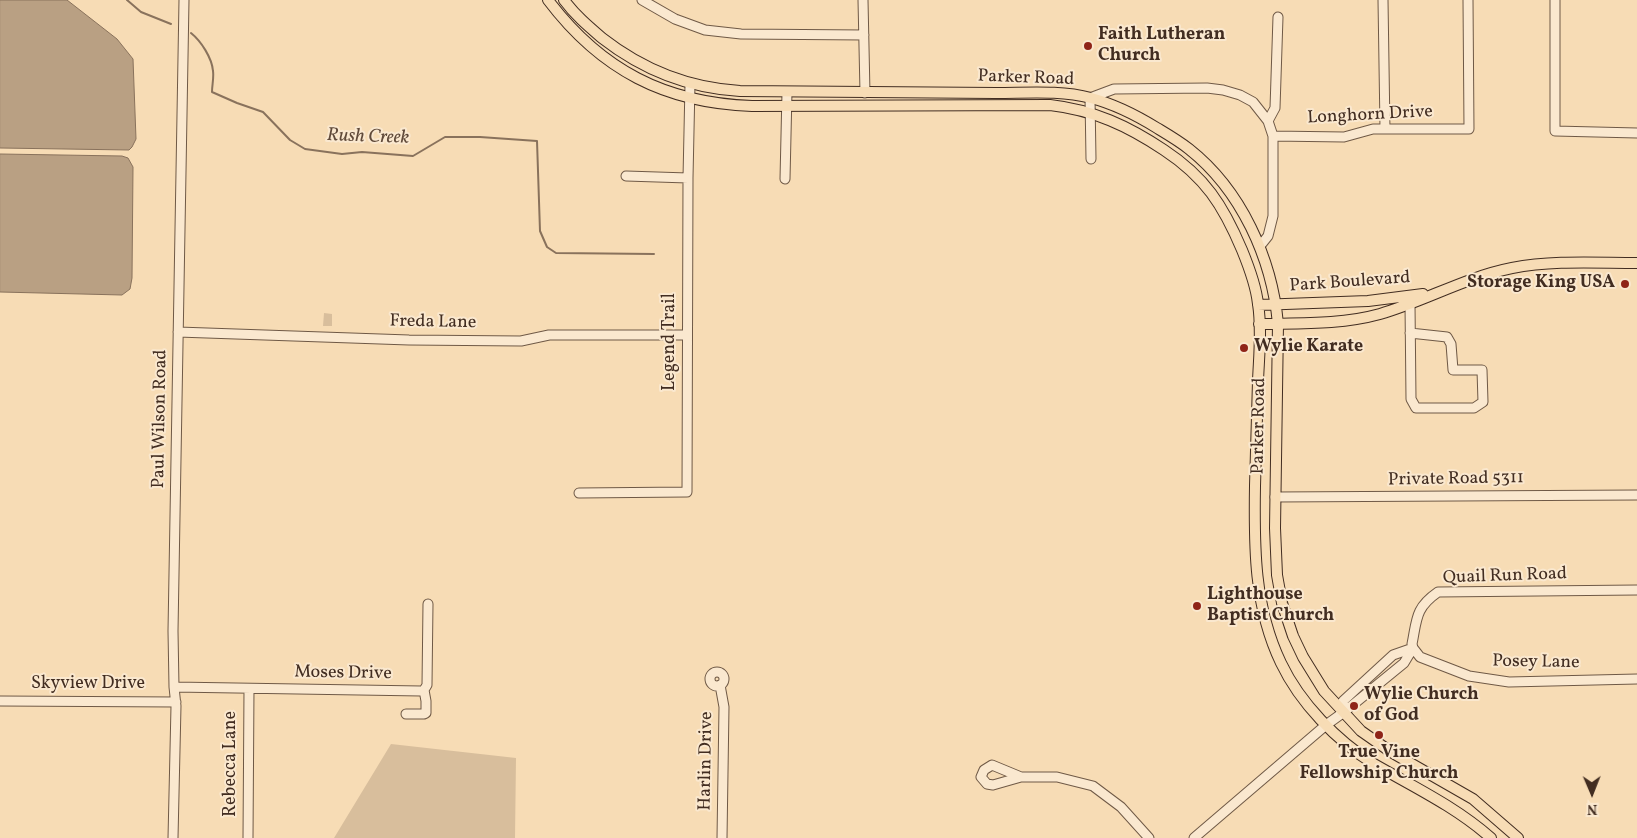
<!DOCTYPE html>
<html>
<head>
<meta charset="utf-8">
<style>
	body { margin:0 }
	#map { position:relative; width:1637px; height:838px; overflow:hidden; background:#f7dcb5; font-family:Vollkorn,serif }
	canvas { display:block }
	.north { position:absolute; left:1567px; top:768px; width:50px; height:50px; -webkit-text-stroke:4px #fae8cf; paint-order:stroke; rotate:179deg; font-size:14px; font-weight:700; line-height:20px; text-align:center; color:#422d21 }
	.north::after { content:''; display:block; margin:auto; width:18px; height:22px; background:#422d21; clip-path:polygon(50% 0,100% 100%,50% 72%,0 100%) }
</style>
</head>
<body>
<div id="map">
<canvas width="1637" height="838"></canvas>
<div class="north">N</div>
</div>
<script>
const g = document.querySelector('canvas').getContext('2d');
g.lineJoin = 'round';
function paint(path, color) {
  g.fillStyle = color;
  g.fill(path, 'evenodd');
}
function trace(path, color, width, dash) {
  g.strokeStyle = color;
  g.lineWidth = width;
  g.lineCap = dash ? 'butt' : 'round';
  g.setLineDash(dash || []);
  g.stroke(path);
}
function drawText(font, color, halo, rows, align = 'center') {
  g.font = font + ' Vollkorn,serif';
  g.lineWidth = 4;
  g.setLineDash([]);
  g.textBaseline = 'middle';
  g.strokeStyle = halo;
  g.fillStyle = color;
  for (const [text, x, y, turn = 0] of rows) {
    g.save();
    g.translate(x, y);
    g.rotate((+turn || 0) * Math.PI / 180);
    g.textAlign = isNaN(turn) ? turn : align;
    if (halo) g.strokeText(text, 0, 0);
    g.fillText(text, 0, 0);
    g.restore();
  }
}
paint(new Path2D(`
	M324,313L332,314V326H323Z
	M391,744L516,758L515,838H334Z`), '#d8be9c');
const water = new Path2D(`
	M0,0H67L117,39L133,59L136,139L132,147L129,150L0,148Z
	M0,154L122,156L128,158L133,167L132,278L130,289L122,295L0,292Z`);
paint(water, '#b9a083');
trace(water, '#89725c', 1);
trace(new Path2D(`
	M127,0L141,12L171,24
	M191,33C201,41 212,58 213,71C214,78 212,85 212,92L237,103L263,112L290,140L305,149L342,154L362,152L413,156L445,137H480L537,141L540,231L547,247L556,253L654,254`), '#89725c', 2);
const minor = new Path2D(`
	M642,0L675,19L705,30L741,34L864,35
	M863,0L865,93
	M1383,0L1385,129
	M1555,0V131L1637,133
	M1268,121L1275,108L1278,17
	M1273,136L1344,137L1373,129H1469L1468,0
	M1091,159L1090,98L1114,89L1207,88L1223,90L1240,95L1253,102L1268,121L1273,136V216L1268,236L1260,246
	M626,176L688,178
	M785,179L787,92
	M1410,304L1411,399L1416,408H1474L1483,402L1482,370H1453L1451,344L1447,337L1410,333
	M178,332L409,340L521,341L549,335H687
	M579,493L687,492L688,178L690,84
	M1275,497L1637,495
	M1413,648L1420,657L1469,676L1509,682L1637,679
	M710 679a7 7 0 1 1 14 0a7 7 0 1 1-14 0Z
	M720,685L724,707L722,838
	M174,687L421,691L424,690L427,685L428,604
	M0,701L176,702
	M1344,712L1343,701L1393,655L1413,648
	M406,714H424L426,713V701L424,690
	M1021,777L992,765L984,770L981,777L987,784L993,785L1021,777H1057L1093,786L1121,807L1149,838
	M173,838L176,706L174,687L173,631L184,0
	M248,838L249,689
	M1194,838L1326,725L1344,712L1404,663L1413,648L1412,644C1417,619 1415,608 1438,592L1637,590`);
const major = new Path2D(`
	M548,0C601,70 665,103 752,106L1050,105C1094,110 1128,126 1164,150C1205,177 1223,205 1242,250C1249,267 1256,285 1258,304C1262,329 1259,356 1258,381C1257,416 1256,451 1255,486C1254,547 1254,607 1281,663C1300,703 1337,741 1374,764C1414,787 1456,807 1491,838
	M564,0C575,15 588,26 602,38C643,70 688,88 740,91L996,93C1028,93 1060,90 1091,98C1114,104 1136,115 1157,128C1167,134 1179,141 1189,149C1241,190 1272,258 1278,324L1275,528L1277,575L1282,603L1293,636L1303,657L1324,691L1361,731L1391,752L1473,799L1518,838
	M1258,305L1368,301L1423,294
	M1259,324C1300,323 1340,325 1380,314C1425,301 1466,277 1512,268C1553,260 1596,263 1637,263`);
trace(minor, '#6f5946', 11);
trace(major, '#422d21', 12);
trace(minor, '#fae8cf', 9);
trace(major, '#f7dcb5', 10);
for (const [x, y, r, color] of [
	[1088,46,5,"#8f2418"],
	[1625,284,5,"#8f2418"],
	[1244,348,5,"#8f2418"],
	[1197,606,5,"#8f2418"],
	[1354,706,5,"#8f2418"],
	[1379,735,5,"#8f2418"]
]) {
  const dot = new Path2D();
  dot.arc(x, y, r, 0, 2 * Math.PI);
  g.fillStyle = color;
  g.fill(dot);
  trace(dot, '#fae8cf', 2);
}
drawText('bold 18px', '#422d21', '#fae8cf', [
	["Faith Lutheran",1098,36],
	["Church",1098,57],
	["Storage King USA",1615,284,"right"],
	["Wylie Karate",1254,348],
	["Lighthouse",1207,596],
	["Baptist Church",1207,617],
	["Wylie Church",1364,696],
	["of God",1364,717],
	["True Vine",1379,754,"center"],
	["Fellowship Church",1379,775,"center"]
], 'left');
drawText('18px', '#422d21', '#fae8cf', [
	["Parker Road",1026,79,2],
	["Longhorn Drive",1370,116,-3],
	["Park Boulevard",1350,283,-4],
	["Freda Lane",433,323,1],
	["Legend Trail",671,342,-90],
	["Paul Wilson Road",161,419,-89],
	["Parker Road",1260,426,-89],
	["Private Road 5311",1456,480,-1],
	["Quail Run Road",1505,577,-2],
	["Posey Lane",1536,663,1],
	["Moses Drive",343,674,1],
	["Skyview Drive",88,685],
	["Harlin Drive",707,761,-89],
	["Rebecca Lane",232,764,-90]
]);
drawText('italic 19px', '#604a3a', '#fae8cf', [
	["Rush Creek",368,138,2]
]);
</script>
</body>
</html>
